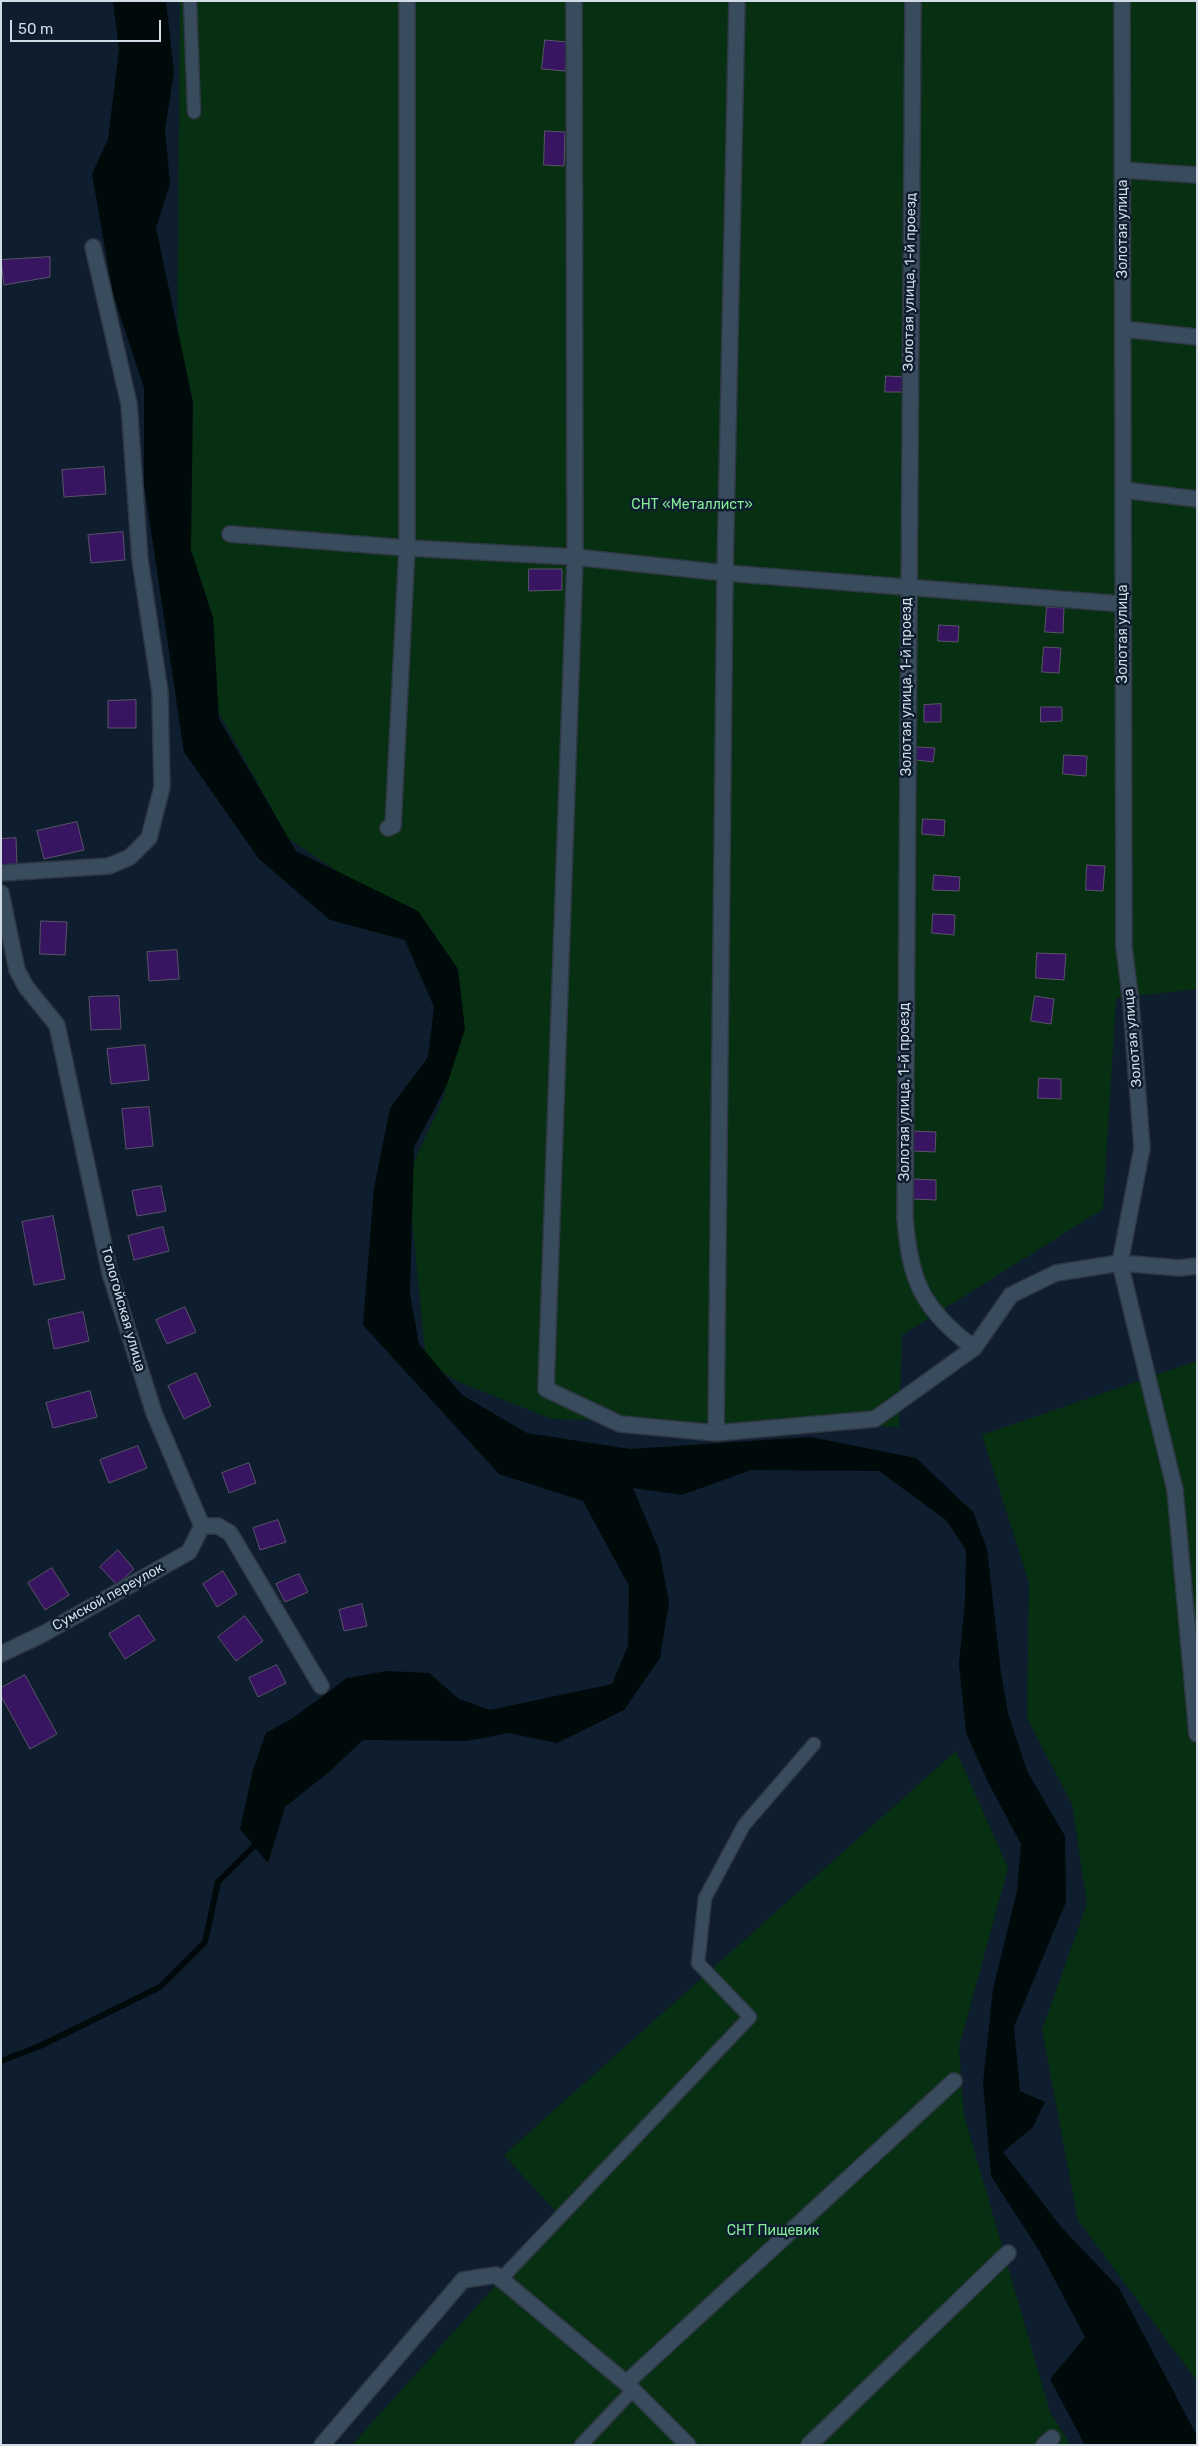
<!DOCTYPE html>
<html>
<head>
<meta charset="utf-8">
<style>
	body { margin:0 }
	#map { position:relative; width:1198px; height:2446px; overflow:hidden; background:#0e1e2e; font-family:Rubik,sans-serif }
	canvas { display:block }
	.frame { position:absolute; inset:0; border:2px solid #d1dce6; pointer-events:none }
	.scale { position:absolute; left:10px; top:20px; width:151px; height:22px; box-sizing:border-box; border:2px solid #d1dce6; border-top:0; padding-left:6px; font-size:15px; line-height:18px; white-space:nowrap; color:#d1dce6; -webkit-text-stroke:4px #0e1e2e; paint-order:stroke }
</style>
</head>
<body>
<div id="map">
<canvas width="1198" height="2446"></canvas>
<div class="frame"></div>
<div class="scale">50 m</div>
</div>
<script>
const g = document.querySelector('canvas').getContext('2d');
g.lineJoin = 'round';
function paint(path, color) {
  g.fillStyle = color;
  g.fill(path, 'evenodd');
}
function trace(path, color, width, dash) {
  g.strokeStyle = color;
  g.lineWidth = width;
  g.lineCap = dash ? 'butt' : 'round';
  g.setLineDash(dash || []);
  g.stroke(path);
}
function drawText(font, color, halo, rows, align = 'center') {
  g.font = font + ' Rubik,sans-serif';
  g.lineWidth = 5;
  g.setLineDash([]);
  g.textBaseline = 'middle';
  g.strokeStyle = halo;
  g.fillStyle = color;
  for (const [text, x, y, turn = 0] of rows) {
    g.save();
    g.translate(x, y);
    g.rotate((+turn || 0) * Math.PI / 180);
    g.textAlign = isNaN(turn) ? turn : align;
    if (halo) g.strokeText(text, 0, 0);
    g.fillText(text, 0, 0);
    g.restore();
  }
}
paint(new Path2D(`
	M180,1H1197V989L1116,998L1103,1209L902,1335L899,1427L552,1419L459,1382L426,1363L408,1176L444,1096L457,999L379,899L288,838L218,711L197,618L176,505Z
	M1197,1361V2381L1078,2220L1042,2030L1087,1904L1072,1804L1027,1718L1029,1582L982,1435Z
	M956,1751L1008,1868L959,2047L964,2115L1050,2412L1071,2445H352L559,2215L504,2155Z`), '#072f11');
paint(new Path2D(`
	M113,1H166L174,72L165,130L170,184L156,228L193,402L191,550L213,617L219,719L296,851L418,911L458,969L465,1029L447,1085L414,1147L410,1294L419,1344L462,1395L527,1433L630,1449L810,1437L916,1458L973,1512L987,1549L1001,1673L1008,1713L1028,1773L1065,1836L1066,1902L1014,2027L1020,2091L1045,2102L1033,2127L1003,2152L1062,2228L1119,2288L1196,2434L1197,2445H1085L1050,2379L1085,2337L1040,2252L991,2176L983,2083L993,1989L1017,1891L1021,1844L989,1784L966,1733L959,1664L965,1600L966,1550L946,1520L879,1471L751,1470L682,1495L633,1488L659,1550L669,1602L660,1658L624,1710L557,1743L509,1733L466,1741L363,1740L329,1772L285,1807L268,1863L240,1829L253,1770L266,1733L293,1718L347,1678L387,1671L429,1673L459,1699L490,1710L612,1684L628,1646L629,1586L583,1501L499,1474L363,1325L374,1188L390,1108L428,1057L434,1007L405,940L330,920L259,859L184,752L144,484V388L113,294L92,174L108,139L119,49Z`), '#000a0b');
trace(new Path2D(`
	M1,2061L40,2046L160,1987L205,1942L218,1882L254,1846`), '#000a0b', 6);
const building = new Path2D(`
	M545,40L567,42L565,71L542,69Z
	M545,131L565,132L564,166L544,165Z
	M50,257V277L4,285L1,260Z
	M886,376L905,377L904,392H885Z
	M104,467L106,494L64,497L62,470Z
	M123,532L125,560L91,563L88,535Z
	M529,569H562V590L529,591Z
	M1047,607L1064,608L1063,633L1045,632Z
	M939,625L959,626L958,642L938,641Z
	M1044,647L1061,648L1059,673L1042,672Z
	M136,700V728H108V701Z
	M941,704V722H924V705Z
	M1041,707H1062V721L1041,722Z
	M917,747L935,748L933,762L916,760Z
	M1064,755L1087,756L1086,776L1063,774Z
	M923,819L945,820L944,836L922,834Z
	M77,822L84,850L44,859L37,831Z
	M16,838L17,865H1V839Z
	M1087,865L1105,866L1103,891L1086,890Z
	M934,875L960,877L959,891L933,890Z
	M933,914L955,915L954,935L932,933Z
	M41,921L67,922L65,955L40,954Z
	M177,950L179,979L149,981L147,952Z
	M1037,953L1066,954L1064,980L1036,978Z
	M119,996L121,1029L91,1030L89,997Z
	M1035,996L1054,999L1051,1024L1031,1021Z
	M145,1045L149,1080L111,1084L107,1049Z
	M1039,1078L1061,1079V1099L1038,1098Z
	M149,1107L153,1146L126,1149L122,1109Z
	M913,1131L936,1132L935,1152L912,1151Z
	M913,1179L936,1180V1200L913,1199Z
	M161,1186L166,1211L137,1216L132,1191Z
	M53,1216L65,1279L34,1285L22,1222Z
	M163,1227L169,1251L134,1260L128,1236Z
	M185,1307L196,1332L167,1344L156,1320Z
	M83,1312L89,1341L54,1349L48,1320Z
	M196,1373L211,1406L184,1419L168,1386Z
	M90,1391L97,1417L53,1428L46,1403Z
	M138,1446L147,1468L109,1483L100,1460Z
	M249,1463L256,1483L229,1493L222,1473Z
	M278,1520L286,1542L260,1550L253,1528Z
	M118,1550L134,1569L117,1585L100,1567Z
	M52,1568L69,1595L45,1610L28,1583Z
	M223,1571L237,1594L217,1607L203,1584Z
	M299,1574L308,1592L285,1602L276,1584Z
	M362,1604L367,1626L344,1631L339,1610Z
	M139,1615L155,1640L125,1659L109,1634Z
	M245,1616L263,1641L236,1661L218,1637Z
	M277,1665L286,1683L258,1697L249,1678Z
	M25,1675L57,1734L30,1749L1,1696V1688Z`);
paint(building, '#381560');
trace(building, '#5a5369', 1);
const lane = new Path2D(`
	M190,1L194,112
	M501,2279L750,2017L698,1963L705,1898L744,1825L814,1744
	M581,2445L633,2390`);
const street = new Path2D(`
	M574,1L575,557L546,1389L620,1424L716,1433L875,1419L974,1348L1011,1295L1056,1273L1120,1263L1179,1268L1197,1266
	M913,1L905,1218C910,1281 922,1309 974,1348
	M1122,170L1197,175
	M1123,329L1197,337
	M1123,490L1197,499
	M230,534L407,548L575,557L725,573L1123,604
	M388,828L393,826L407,548V1
	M1,873L109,866L130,857L149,838L162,787L160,692L140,560L129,404L93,247
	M1,893L17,970L26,987L57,1025L110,1273L154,1413L202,1526H218L230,1533L321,1686
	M716,1433L725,573L737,1
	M1,1654L43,1634L189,1552L202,1526
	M626,2383L954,2081
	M322,2445L463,2280L496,2275L626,2383L688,2445
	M809,2445L1008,2253
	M1044,2445L1052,2438`);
const secondary = new Path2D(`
	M1122,1L1124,947L1131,1003L1142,1148L1120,1263L1175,1490L1197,1734`);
trace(lane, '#2e3743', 15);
trace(street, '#2e3743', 18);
trace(secondary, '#2e3743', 18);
trace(lane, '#394c5d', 12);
trace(street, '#394c5d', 15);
trace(secondary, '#394c5d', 15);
drawText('14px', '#d1dce6', '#0e1e2e', [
	["Золотая улица",1123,229,-90],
	["Золотая улица, 1-й проезд",910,282,-89],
	["Золотая улица",1123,634,-90],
	["Золотая улица, 1-й проезд",907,687,-90],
	["Золотая улица",1133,1038,-95],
	["Золотая улица, 1-й проезд",905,1092,-90],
	["Тологойская улица",123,1309,74],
	["Сумской переулок",108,1597,-29]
]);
drawText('14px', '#85ed96', '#0e1e2e', [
	["СНТ «Металлист»",692,505],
	["СНТ Пищевик",773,2231]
]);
</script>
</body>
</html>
